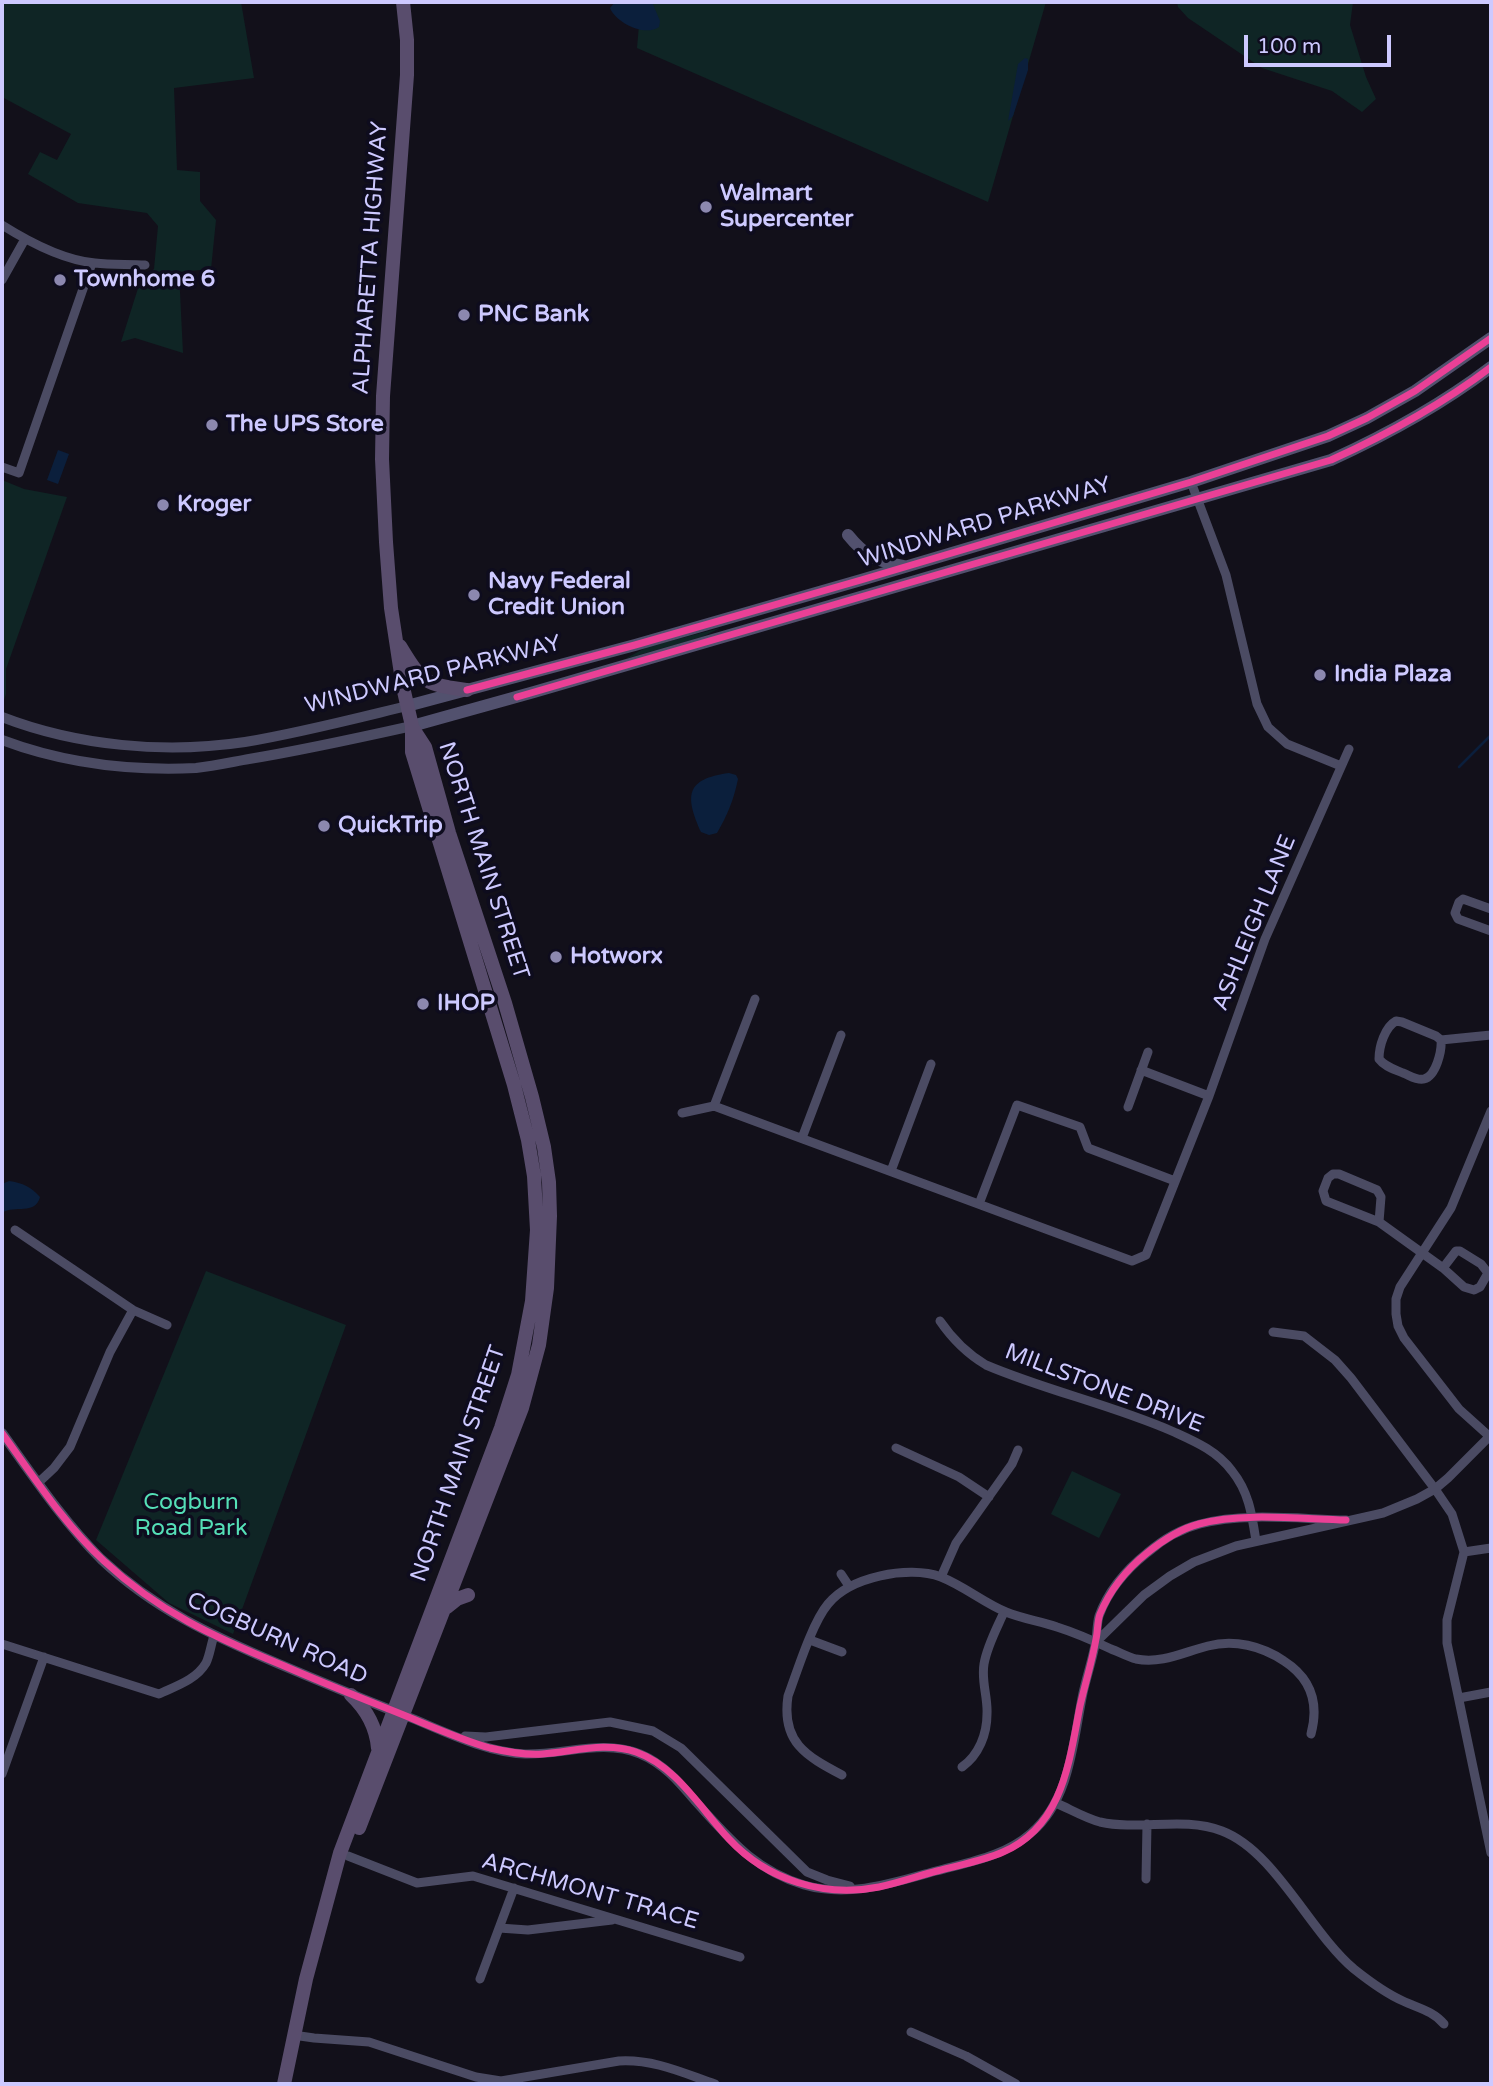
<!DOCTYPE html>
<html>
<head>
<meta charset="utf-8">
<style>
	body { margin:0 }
	#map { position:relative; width:1493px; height:2086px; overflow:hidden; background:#12101a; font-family:"Varela Round",sans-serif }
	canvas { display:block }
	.frame { position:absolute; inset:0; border:4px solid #cdc9ff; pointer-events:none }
	.scale { position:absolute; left:1244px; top:35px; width:147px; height:32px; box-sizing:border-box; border:4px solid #cdc9ff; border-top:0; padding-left:9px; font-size:21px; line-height:24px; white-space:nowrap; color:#cdc9ff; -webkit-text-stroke:5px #0e0c1e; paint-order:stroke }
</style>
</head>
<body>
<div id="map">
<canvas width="1493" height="2086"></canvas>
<div class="frame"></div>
<div class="scale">100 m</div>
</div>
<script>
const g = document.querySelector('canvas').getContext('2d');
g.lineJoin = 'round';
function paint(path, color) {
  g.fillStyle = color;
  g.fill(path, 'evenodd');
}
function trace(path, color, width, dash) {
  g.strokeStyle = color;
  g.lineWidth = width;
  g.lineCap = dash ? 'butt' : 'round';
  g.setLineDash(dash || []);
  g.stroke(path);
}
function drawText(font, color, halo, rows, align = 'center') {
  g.font = font + ' "Varela Round",sans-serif';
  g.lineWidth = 7;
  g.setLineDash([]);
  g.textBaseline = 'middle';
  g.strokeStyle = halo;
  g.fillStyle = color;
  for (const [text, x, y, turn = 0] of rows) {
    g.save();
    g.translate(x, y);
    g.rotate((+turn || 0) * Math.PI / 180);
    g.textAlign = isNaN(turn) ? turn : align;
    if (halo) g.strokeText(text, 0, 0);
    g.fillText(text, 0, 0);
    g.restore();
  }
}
paint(new Path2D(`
	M2,2H241L254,78L174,88L177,170L200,172V201L216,220L211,269L179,272L183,353L135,338L121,342L140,282L154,269L158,226L147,213L78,203L28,174L40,152L57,160L71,134L2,97Z
	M641,2H1046L988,202L637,48Z
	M1177,2H1353L1350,25L1366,77L1376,99L1362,112L1332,91L1262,68L1188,18L1178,7Z
	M2,480L24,489L67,497L6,669V694L2,706Z
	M720,628L702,637L625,659L647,647Z
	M206,1271L346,1325L233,1634L169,1603L96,1540Z
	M1072,1471L1121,1494L1099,1538L1051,1514Z`), '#0f2525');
paint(new Path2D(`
	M615,2H652L660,21L659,27C645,37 616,23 610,8Z
	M1025,58L1028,59V70L1013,116L1008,121L1018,64Z
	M58,450L69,454L58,484L47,480Z
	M729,773L736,775L738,779C734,799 727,816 717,833L709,835L701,832C685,796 685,779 729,773Z
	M9,1181C23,1183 31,1187 40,1197C35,1216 15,1204 2,1213V1184Z`), '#0b1f3c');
trace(new Path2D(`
	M1459,767L1491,735`), '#0b1f3c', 2.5);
trace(new Path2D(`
	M2,225C29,242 62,260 95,263C111,265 128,264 145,265
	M2,280L25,239
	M2,467L19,473L92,263
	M1191,482L1226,575L1257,704L1268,727L1287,744L1341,766
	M1491,909L1463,899L1459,902L1455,913L1458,919L1491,931
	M1396,1021L1402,1022L1436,1036L1441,1040C1442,1051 1436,1076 1424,1079C1417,1081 1409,1075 1403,1073C1394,1069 1385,1067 1379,1059C1379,1046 1385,1027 1396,1021Z
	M1441,1040L1491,1035
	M1141,1070L1209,1096
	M714,1106L755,999
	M1128,1107L1148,1052
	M682,1113L714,1106L1132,1261L1146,1255L1209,1096L1265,939L1349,749
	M802,1138L841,1035
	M891,1171L931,1064
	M1333,1174H1339L1377,1190L1381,1197L1379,1222L1326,1201L1323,1191L1328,1178Z
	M979,1204L1017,1105L1080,1127L1088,1148L1175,1181
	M1379,1222L1443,1268L1464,1287L1474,1290L1480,1287L1488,1273L1481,1264L1460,1251H1456L1443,1268
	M15,1230L133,1310L110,1352L70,1447L54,1468L38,1483
	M133,1310L167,1325
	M940,1321C953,1340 966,1353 986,1365C1047,1391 1113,1405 1174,1432C1196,1442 1217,1451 1232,1471C1249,1492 1252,1515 1256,1541
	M1273,1332L1304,1336L1335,1360L1351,1378L1435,1489L1452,1514L1464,1552L1447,1620V1643L1491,1853
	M1489,1436L1459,1409L1404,1338L1398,1326L1396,1314V1299L1400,1287L1451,1208L1491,1111
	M896,1448L959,1477L989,1497
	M1464,1552L1491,1548
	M841,1574L849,1586
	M941,1577L956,1543L1012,1464L1018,1450
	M810,1640L842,1652
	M1096,1642L1144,1595L1170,1576L1194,1562L1236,1546L1383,1513L1417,1499L1435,1489L1448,1478L1491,1435
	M2,1644L159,1694C176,1686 196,1680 206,1663C210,1655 211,1644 214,1636
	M1459,1698L1491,1692
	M404,1715C442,1730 483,1752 525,1754C564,1755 603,1739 640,1754C664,1764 679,1782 695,1801C729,1838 754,1870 804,1885C849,1898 893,1883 936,1871C969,1862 1005,1856 1031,1833C1071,1799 1073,1741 1083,1693C1087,1675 1093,1658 1096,1640C1097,1632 1097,1623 1099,1616C1108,1591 1127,1569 1147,1553C1162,1540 1180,1529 1200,1524C1245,1512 1299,1519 1346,1520
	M465,1736L486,1737L610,1722L653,1731L681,1748L807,1872L827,1880L850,1886
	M962,1767C979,1755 987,1734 987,1714C988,1697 981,1681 984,1664C987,1646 997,1628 1004,1612
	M2,1774L44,1657
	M842,1775C806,1756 781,1742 788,1696C797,1672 812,1623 828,1604C850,1577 908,1565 941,1577C964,1586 984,1603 1006,1612C1023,1619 1040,1621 1057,1627C1076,1633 1094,1641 1111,1649C1119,1652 1128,1657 1136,1659C1162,1664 1184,1652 1208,1646C1234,1639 1262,1646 1284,1661C1312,1679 1319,1704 1311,1734
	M1056,1803C1070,1809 1085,1818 1100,1822C1140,1831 1183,1816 1222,1831C1275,1851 1310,1932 1354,1969C1369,1981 1385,1993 1403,2001C1418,2008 1433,2011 1444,2024
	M348,1856L417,1883L473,1876L740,1957
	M1146,1879L1147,1824
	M499,1928L528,1930L612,1920
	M480,1979L514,1888
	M911,2032L966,2056L1016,2084
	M293,2035L314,2038L369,2042L476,2077L501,2081L619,2061C654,2059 683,2073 715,2084`), '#4b4b63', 9);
trace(new Path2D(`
	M2,717C77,746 165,754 245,742C299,733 353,719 407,706
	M2,740C63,763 131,771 196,768C214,766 232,762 249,759C304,750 358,738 412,726
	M2,1433C33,1476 63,1521 101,1559C154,1609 213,1636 279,1664C319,1681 358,1697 398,1713`), '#4b4b63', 10);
trace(new Path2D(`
	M848,535C865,556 876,561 903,566
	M407,706L635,645L861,580L1191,482L1328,436L1367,418L1415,391L1491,338
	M412,726L534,692L1331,460C1388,434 1441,405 1491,367`), '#52516e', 12);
trace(new Path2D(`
	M400,646C423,684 425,684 467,690
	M447,1607L457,1599L468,1595
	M351,1695C367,1710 376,1726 378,1748
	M359,1828L522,1408L539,1345L547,1288L550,1216L549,1182L544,1147L532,1097L505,1003L449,833L425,747L412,727
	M284,2084L306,1979L340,1853L501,1428L518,1375L532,1301L537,1230L534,1176L528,1140L514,1085L412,752V726L403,687L391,608L386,542L382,459L383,396L407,75V40L403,2`), '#594d6d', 14);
trace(new Path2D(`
	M467,690L635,645L861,580L1191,482L1328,436L1367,418L1415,391L1491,338
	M517,697L1331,460C1388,434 1441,405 1491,367
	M2,1433C34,1477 64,1524 104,1561C159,1612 214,1637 282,1665C316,1680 351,1694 386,1708C420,1721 455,1738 490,1748C507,1752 525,1755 542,1754C573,1752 605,1741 636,1752C676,1766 701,1809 729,1839C767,1880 824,1898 879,1887C898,1883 918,1876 937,1871C959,1865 983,1861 1003,1852C1063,1826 1069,1762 1080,1706C1085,1684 1092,1662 1096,1639C1098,1631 1097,1622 1100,1614C1110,1590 1127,1569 1147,1553C1163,1540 1180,1529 1199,1524C1242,1512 1301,1519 1346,1520`), '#ea4096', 7);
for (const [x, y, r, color] of [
	[706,207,7,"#8c88af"],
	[60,280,7,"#8c88af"],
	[464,315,7,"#8c88af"],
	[212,425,7,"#8c88af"],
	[163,505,7,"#8c88af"],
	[474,595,7,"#8c88af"],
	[1320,675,7,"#8c88af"],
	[324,826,7,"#8c88af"],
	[556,957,7,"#8c88af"],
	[423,1004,7,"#8c88af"]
]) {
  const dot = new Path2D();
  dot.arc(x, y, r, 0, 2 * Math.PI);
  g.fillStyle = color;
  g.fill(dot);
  trace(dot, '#0e0c1e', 2.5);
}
drawText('bold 23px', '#cdc9ff', '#0e0c1e', [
	["Walmart",720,194],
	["Supercenter",720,220],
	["Townhome 6",74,280],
	["PNC Bank",478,315],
	["The UPS Store",226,425],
	["Kroger",177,505],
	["Navy Federal",488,582],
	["Credit Union",488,608],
	["India Plaza",1334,675],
	["QuickTrip",338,826],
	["Hotworx",570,957],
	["IHOP",437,1004]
], 'left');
drawText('23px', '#cdc9ff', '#0e0c1e', [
	["ALPHARETTA HIGHWAY",371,258,-86],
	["WINDWARD PARKWAY",985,523,-17],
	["WINDWARD PARKWAY",433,675,-14],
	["NORTH MAIN STREET",483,861,72],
	["ASHLEIGH LANE",1255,923,-68],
	["MILLSTONE DRIVE",1104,1389,21],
	["NORTH MAIN STREET",459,1464,-71],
	["COGBURN ROAD",277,1639,24],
	["ARCHMONT TRACE",590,1892,16]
]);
drawText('23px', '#55dfb7', '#0e0c1e', [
	["Cogburn",191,1503],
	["Road Park",191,1529]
]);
</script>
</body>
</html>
